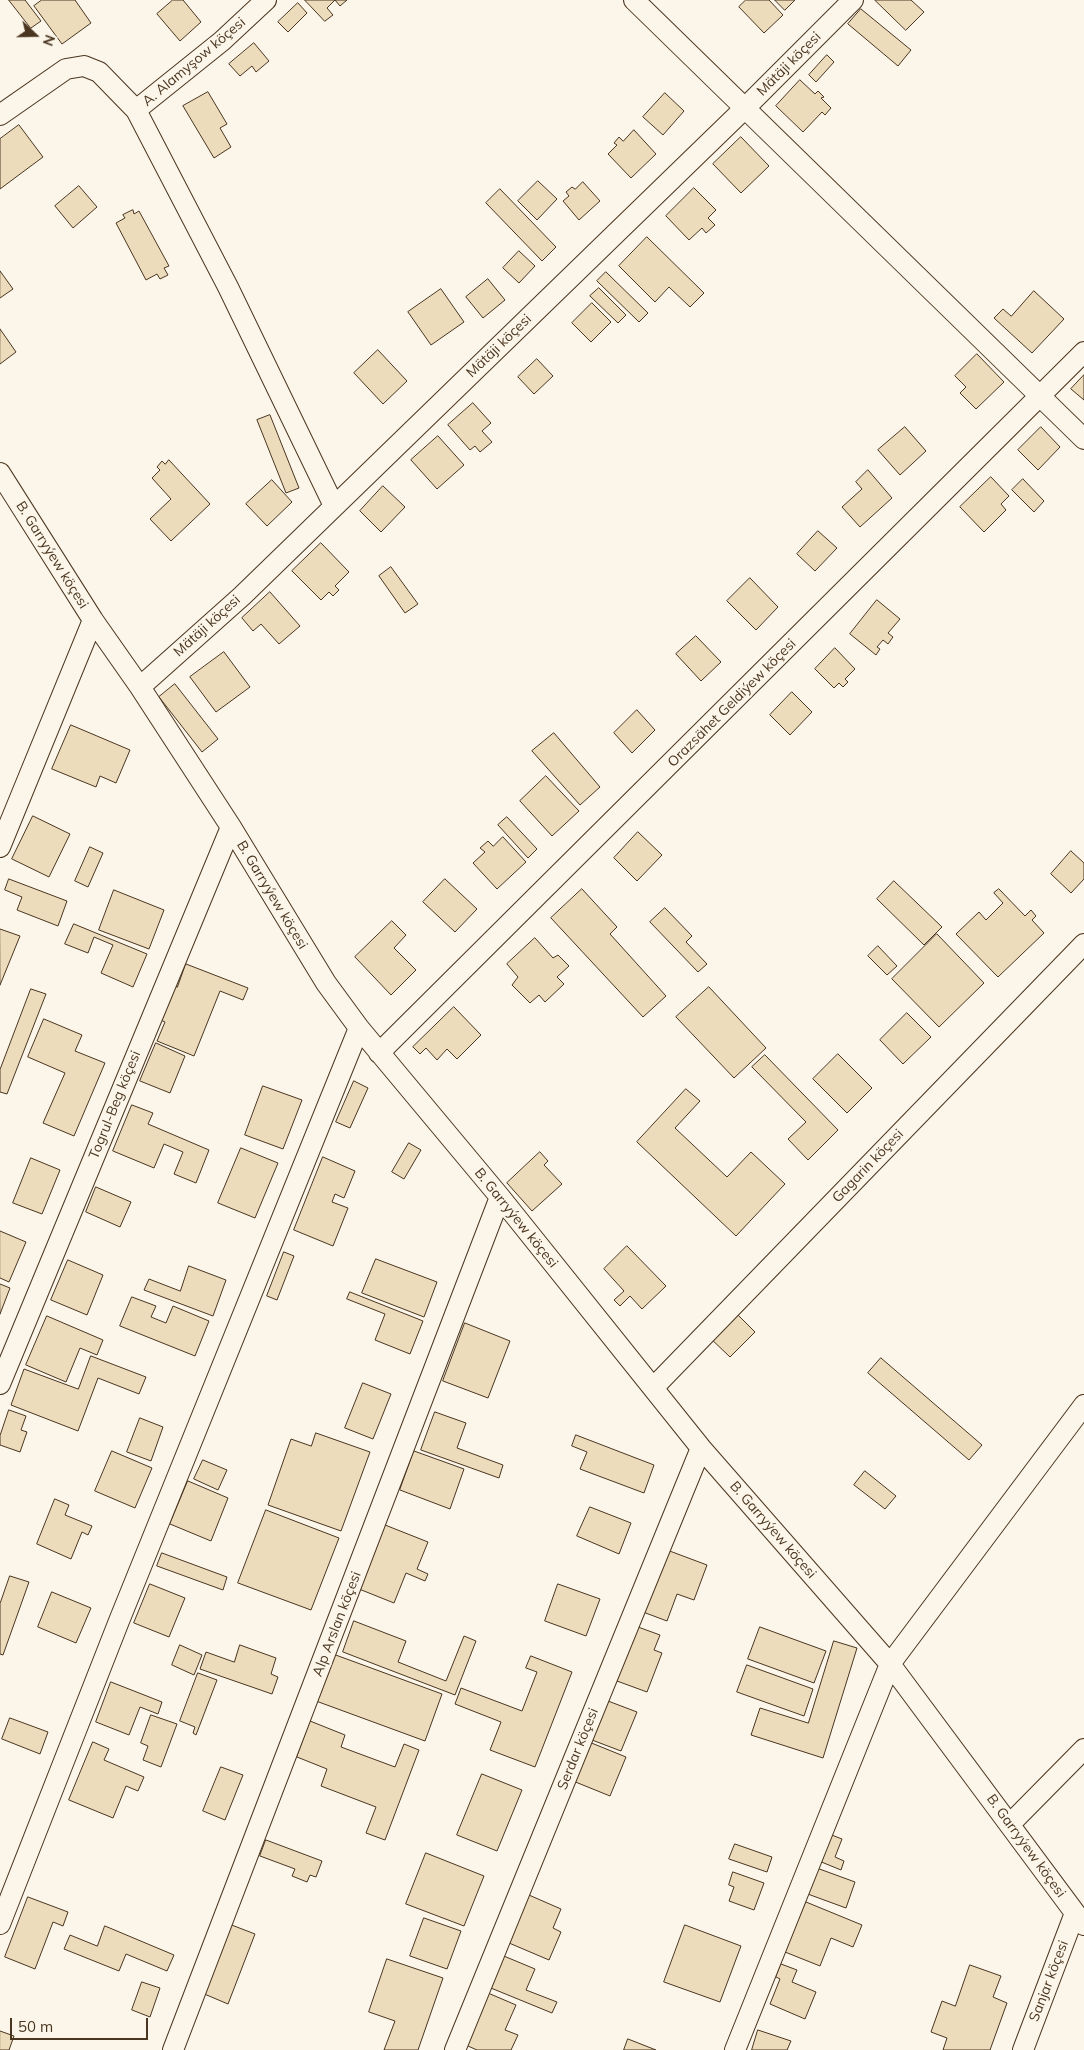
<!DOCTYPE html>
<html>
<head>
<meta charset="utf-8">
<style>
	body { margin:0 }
	#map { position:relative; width:1084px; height:2050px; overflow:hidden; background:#fbf6e9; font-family:Mulish,sans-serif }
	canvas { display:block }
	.north { position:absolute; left:10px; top:10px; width:50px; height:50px; -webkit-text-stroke:4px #fbf6e9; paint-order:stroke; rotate:111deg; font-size:14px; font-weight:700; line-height:20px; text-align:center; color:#4a3520 }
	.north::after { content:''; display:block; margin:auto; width:18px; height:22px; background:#4a3520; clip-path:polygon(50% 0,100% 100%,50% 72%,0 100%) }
	.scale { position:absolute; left:10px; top:2018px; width:138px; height:22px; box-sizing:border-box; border:2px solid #4a3520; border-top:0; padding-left:6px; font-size:15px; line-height:18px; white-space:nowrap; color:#4a3520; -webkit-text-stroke:4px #fbf6e9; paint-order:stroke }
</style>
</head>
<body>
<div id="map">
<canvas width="1084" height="2050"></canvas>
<div class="north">N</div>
<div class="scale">50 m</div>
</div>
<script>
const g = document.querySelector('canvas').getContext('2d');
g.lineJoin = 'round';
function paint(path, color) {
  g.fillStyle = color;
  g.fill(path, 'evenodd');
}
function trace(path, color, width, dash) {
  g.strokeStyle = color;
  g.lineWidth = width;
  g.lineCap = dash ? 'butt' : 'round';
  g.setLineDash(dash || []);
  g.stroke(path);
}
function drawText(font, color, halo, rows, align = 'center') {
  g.font = font + ' Mulish,sans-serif';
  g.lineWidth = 4;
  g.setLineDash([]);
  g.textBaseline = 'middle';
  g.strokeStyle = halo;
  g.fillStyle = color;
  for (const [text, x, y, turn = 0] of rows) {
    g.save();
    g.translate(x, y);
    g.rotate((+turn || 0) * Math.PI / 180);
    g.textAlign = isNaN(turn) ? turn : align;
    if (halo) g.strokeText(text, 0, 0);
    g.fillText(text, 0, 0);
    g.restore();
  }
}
const building = new Path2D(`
	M9,0H25L41,21L31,28Z
	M42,0H75L91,23L62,44L34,6Z
	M173,0H183L201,22L180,41L157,14Z
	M305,0H347L340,6L335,0L327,8L333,15L325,21Z
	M746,0H769L783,15L764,33L739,7Z
	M775,0H795L785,10Z
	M875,0H911L924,12L906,30Z
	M298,3L307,13L288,32L278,22Z
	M861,9L911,50L898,66L848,24Z
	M254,43L269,61L256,72L252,66L240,76L229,64Z
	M827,55L834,62L816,82L809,75Z
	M800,80L815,94L818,91L824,97L821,98L831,108L825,115L822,112L803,132L776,106Z
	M208,92L227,124L220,128L231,147L214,158L183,106Z
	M665,93L684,111L663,135L643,117Z
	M19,125L43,157L0,189V139Z
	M634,130L656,154L631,178L608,154L617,145L614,143L619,137L623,141Z
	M741,137L769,166L741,193L713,164Z
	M538,181L557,199L537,220L518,201Z
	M583,182L600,201L579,220L563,201L569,196L566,192L572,187L575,189Z
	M79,186L97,207L73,228L55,206Z
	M694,188L716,210L708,218L715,225L706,233L702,228L689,240L666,216Z
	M500,189L556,247L542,261L486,203Z
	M133,210L134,214L139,211L169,266L164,268L168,275L160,279L157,274L146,280L116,223L125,218L123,215Z
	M647,237L704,293L690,307L669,287L655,302L619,266Z
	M519,251L535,266L519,283L503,268Z
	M0,271L13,289L0,298Z
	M606,272L648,313L639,322L597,281Z
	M488,279L505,300L483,318L466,297Z
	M599,288L626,315L618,323L590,296Z
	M441,289L464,322L431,345L408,312Z
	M1034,291L1064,319L1032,353L994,318L1003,309L1011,316Z
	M592,303L611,322L591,342L572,323Z
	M0,329L16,352L0,364Z
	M378,350L407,381L383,404L354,373Z
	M977,354L1004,382L976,409L960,393L966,387L955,376Z
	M537,359L553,376L534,394L518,377Z
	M1084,375V400L1071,389Z
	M473,403L491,423L482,431L492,442L480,452L475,446L470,450L448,425Z
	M270,415L299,488L286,493L257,420Z
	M905,427L926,451L900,475L878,450Z
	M1041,427L1060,447L1038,470L1018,450Z
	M438,436L464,465L437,489L411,460Z
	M169,460L210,504L171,541L150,519L171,499L152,478L160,470L157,467L162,461L165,464Z
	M868,470L892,498L860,527L842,507L862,489L856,482Z
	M991,477L1009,496L1001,504L1006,510L984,532L960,507Z
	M1023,479L1044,501L1034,512L1012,490Z
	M272,480L292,502L267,526L246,504Z
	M383,486L405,507L381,532L360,511Z
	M818,531L837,548L815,571L797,554Z
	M321,543L349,572L335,586L339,590L333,596L329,592L321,600L292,571Z
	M391,567L418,604L405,613L379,576Z
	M750,578L778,607L756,630L727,601Z
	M270,592L300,626L279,644L261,624L253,631L242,618Z
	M877,600L900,619L888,633L893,637L888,644L883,640L877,647L880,649L876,655L850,634Z
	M696,636L721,662L701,681L676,654Z
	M835,648L855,669L845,679L848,682L843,687L839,683L834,688L815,669Z
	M224,652L250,687L216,712L190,677Z
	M175,684L218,739L202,752L159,697Z
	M792,692L812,712L790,735L770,715Z
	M637,710L655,730L632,753L614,733Z
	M71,725L130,750L116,783L100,776L96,787L52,769Z
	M554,733L600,787L580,805L532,751Z
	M546,776L579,811L552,836L520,801Z
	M33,816L70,834L49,877L12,859Z
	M507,817L537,849L528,858L498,825Z
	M638,832L662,855L637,881L614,858Z
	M503,837L526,862L497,889L473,863L485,852L480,848L488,841L493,846Z
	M90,847L103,853L88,887L75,881Z
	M1071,851L1084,863V879L1071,893L1051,874Z
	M9,879L67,901L58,926L17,910L22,897L5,890Z
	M445,879L477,909L455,932L423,902Z
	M894,881L942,927L924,945L877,899Z
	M582,889L617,927L610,934L666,996L643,1017L551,918Z
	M999,889L1025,916L1031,910L1036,916L1032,920L1044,933L998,977L956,934L979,912L986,920L1003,903L994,893Z
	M114,890L164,910L149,949L99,930Z
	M665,908L692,936L686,942L707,964L698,972L650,922Z
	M392,921L406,935L394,948L416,970L391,995L355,957Z
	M74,924L147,954L133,987L101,973L113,945L94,937L88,953L65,944Z
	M0,929L20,936L0,985Z
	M937,934L984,983L939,1027L892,979Z
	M535,938L553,958L558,955L569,966L557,977L564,984L545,1002L539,995L530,1003L512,985L518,977L507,964Z
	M878,946L897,966L887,975L868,956Z
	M186,964L248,988L243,1000L220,991L194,1056L157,1041L165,1022L156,1018L169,984L177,987Z
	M709,987L766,1048L734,1078L676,1017Z
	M31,989L46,994L7,1094L0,1092V1070Z
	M454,1007L481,1035L457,1059L447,1049L437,1060L426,1048L420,1054L413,1047Z
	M907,1013L931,1037L903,1064L880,1040Z
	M44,1019L82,1035L75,1051L105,1063L74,1136L43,1123L65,1073L28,1057Z
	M156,1043L185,1056L170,1093L140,1081Z
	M838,1054L872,1088L847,1113L813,1079Z
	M765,1055L838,1130L808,1160L788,1139L806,1122L752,1067Z
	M354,1081L368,1088L350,1128L336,1122Z
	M263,1086L302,1100L283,1149L245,1135Z
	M686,1089L700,1101L675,1128L727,1177L751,1152L785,1184L736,1236L637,1142Z
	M132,1105L153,1113L148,1124L209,1150L196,1183L174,1174L183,1152L164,1144L154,1168L113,1151Z
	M409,1143L421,1150L404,1179L392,1172Z
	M241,1148L278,1163L255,1218L218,1203Z
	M540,1152L548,1161L544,1165L562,1184L532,1211L507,1183Z
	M323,1157L355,1171L344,1198L335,1194L332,1202L348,1208L333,1246L294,1230Z
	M31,1158L60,1170L42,1214L13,1203Z
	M96,1187L131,1202L120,1227L86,1212Z
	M0,1231L26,1242L9,1282L0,1278Z
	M627,1246L666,1286L642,1309L630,1296L620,1306L614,1300L624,1291L604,1269Z
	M284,1252L294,1256L277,1300L267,1296Z
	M376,1259L437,1282L424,1317L362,1293Z
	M68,1260L103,1275L87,1315L51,1300Z
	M189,1266L226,1280L213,1316L144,1290L149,1279L180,1291Z
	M0,1284L10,1288L0,1314Z
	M350,1292L423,1321L410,1354L375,1340L385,1314L347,1299Z
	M132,1297L156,1306L151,1317L166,1323L173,1306L209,1321L195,1356L120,1326Z
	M733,1310L755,1332L730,1357L708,1336Z
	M47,1316L103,1340L97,1355L80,1348L66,1382L26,1365Z
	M465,1323L510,1341L488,1398L443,1381Z
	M91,1356L146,1377L139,1394L98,1378L78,1431L11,1405L24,1369L78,1389Z
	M881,1358L982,1445L969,1460L868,1373Z
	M363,1383L391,1394L373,1439L345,1428Z
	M9,1410L26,1416L21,1430L27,1432L20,1452L0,1445V1436Z
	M435,1412L466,1423L457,1448L503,1465L499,1478L421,1450Z
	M140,1418L163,1427L151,1461L127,1452Z
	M316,1433L370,1452L341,1531L268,1505L291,1439L311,1446Z
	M576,1435L654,1465L644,1493L580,1469L587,1452L572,1446Z
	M112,1451L152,1468L135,1508L95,1491Z
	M414,1451L464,1469L450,1509L400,1490Z
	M203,1460L227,1470L218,1490L194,1479Z
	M865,1471L896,1496L885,1509L854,1485Z
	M188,1481L228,1498L211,1541L170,1524Z
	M55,1499L69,1505L65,1515L92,1526L88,1535L82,1532L71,1559L37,1544Z
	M590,1507L631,1523L619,1554L577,1536Z
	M266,1510L339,1538L311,1610L238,1583Z
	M385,1525L428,1542L417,1569L428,1574L425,1581L406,1573L394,1603L359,1589Z
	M667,1550L707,1565L694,1600L677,1594L667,1621L643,1612Z
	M162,1553L227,1577L223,1590L157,1566Z
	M10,1576L29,1582L3,1655L0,1654V1604Z
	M150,1584L185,1598L169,1637L134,1623Z
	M558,1584L600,1599L586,1636L545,1621Z
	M52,1592L91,1608L76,1643L38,1627Z
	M354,1621L406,1641L398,1662L446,1681L464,1636L476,1641L455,1695L343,1652Z
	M638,1627L660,1635L654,1650L662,1653L647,1692L617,1681Z
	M760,1627L826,1651L814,1683L748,1659Z
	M834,1641L857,1648L823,1758L751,1735L760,1708L808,1723Z
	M180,1645L202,1655L194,1675L172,1665Z
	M240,1645L276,1658L271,1674L278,1677L272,1694L200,1669L206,1652L234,1662Z
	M333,1654L442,1694L425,1741L316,1701Z
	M531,1656L572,1672L535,1767L490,1750L501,1722L455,1704L461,1688L522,1711L537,1672L526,1668Z
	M747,1665L813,1689L804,1716L737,1692Z
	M198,1673L217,1680L196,1735L193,1733L195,1727L180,1721Z
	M111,1682L162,1702L158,1714L140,1707L129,1735L96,1722Z
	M608,1701L637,1712L621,1751L592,1740Z
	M151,1715L177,1724L161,1767L143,1760L148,1746L141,1743Z
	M10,1718L48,1732L40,1754L2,1739Z
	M310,1721L345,1735L341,1747L395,1767L404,1744L419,1750L385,1840L366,1833L376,1807L321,1786L327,1769L297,1757Z
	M93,1742L109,1749L104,1760L144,1777L138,1791L126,1786L113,1818L69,1800Z
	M589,1742L626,1757L610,1796L573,1781Z
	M221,1767L243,1775L225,1820L203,1811Z
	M482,1774L522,1790L497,1851L457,1835Z
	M829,1834L842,1839L835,1857L844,1861L841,1870L819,1861Z
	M266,1840L322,1861L316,1877L310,1875L307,1882L292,1876L295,1869L260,1856Z
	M735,1844L772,1857L767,1872L729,1859Z
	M426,1853L484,1876L464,1926L406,1904Z
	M814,1867L855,1882L846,1908L805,1893Z
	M733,1872L764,1883L754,1910L729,1901L734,1887L729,1885Z
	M522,1892L561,1909L553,1928L561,1932L549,1960L502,1940Z
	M28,1897L68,1912L63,1926L53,1922L35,1969L5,1957Z
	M806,1902L862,1925L853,1947L831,1938L820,1966L785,1952Z
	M424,1918L461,1931L447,1969L410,1956Z
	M229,1924L255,1934L228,2004L202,1993Z
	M685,1925L741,1946L720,2002L664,1982Z
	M105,1926L174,1955L167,1971L126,1954L119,1971L64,1949L70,1935L97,1946Z
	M499,1954L535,1969L526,1990L557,2002L552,2013L486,1986Z
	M387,1959L443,1978L418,2050H384L395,2021L369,2012Z
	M781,1964L797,1970L792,1982L816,1992L805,2019L770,2004L780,1979L776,1977Z
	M970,1965L1001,1976L993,1997L1007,2003L990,2050H943L947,2038L931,2032L942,2001L955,2006Z
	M142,1982L160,1988L150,2017L132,2010Z
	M481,1990L516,2005L505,2030L518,2035L511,2050H477L459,2042Z
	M758,2030L791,2041L787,2050H752Z
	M0,2031L14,2036L9,2050H0Z
	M628,2039L656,2050H624Z`);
paint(building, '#ecdcbc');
trace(building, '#4a3520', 1);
const minor = new Path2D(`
	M634,0L1084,439
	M136,110L222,41L266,0
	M0,115L66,69L84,66L99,72L136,110L228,287L334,506
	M0,473L93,620L140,687L231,827L326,983L359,1028L500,1197L701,1448L890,1664L1084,1925
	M140,687L242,596L744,109L853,0
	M0,847L93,620
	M379,1053L1084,352
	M0,1384L231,827
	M653,1388L1084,944
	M1010,1824L1084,1749
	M0,1924L119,1621L359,1028
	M173,2050L500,1197
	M455,2050L701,1448
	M735,2050L890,1664L1084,1405
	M1023,2050L1075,1913`);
trace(minor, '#4a3520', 22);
trace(minor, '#fbf6e9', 20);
drawText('14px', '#4a3520', '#fbf6e9', [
	["A. Alamyşow köçesi",194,62,-40],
	["Mätäji köçesi",789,64,-45],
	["Mätäji köçesi",499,346,-44],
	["B. Garryýew köçesi",52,555,58],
	["Mätäji köçesi",207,626,-42],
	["Orazsähet Geldiýew köçesi",732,703,-45],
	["B. Garryýew köçesi",272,895,59],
	["Togrul-Beg köçesi",115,1105,-68],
	["Gagarin köçesi",868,1166,-46],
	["B. Garryýew köçesi",516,1218,51],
	["B. Garryýew köçesi",773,1530,49],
	["Alp Arslan köçesi",337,1624,-69],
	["Serdar köçesi",578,1749,-68],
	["B. Garryýew köçesi",1026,1846,54],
	["Sanjar köçesi",1049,1981,-69]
]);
</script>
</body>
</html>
